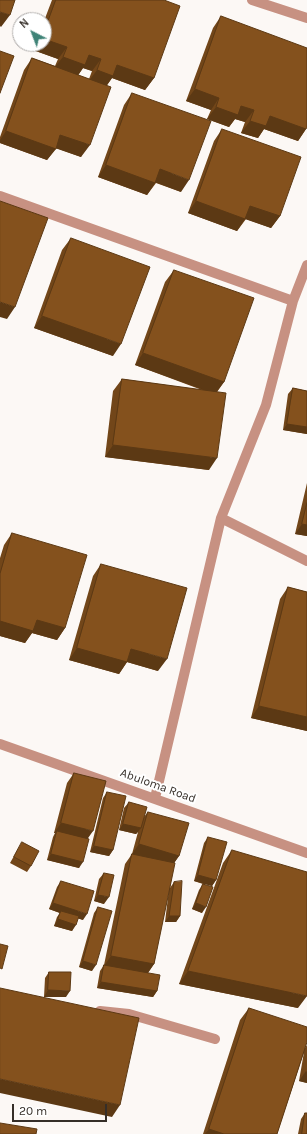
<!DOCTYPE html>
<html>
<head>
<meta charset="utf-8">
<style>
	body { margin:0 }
	#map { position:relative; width:307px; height:1134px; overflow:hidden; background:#fcf8f5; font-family:Karla,sans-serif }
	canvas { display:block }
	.north { position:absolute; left:12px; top:12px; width:40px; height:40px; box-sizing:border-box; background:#fff; border:1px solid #aeaba9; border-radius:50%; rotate:318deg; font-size:11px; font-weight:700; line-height:16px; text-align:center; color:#352e28 }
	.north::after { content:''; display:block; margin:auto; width:14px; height:18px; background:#3f8377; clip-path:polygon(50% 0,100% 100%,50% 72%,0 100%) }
	.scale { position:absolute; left:12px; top:1104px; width:95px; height:18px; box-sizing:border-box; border:2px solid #352e28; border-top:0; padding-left:5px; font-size:12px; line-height:14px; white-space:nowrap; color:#352e28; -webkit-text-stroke:3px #fff; paint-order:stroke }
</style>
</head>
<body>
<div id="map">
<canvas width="307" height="1134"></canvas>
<div class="north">N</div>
<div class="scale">20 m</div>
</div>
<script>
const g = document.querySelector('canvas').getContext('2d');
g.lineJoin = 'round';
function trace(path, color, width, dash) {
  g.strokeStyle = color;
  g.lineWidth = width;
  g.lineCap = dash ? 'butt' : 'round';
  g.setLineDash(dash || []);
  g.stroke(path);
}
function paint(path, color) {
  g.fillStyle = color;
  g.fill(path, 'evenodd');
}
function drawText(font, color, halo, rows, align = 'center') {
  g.font = font + ' Karla,sans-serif';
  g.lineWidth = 4;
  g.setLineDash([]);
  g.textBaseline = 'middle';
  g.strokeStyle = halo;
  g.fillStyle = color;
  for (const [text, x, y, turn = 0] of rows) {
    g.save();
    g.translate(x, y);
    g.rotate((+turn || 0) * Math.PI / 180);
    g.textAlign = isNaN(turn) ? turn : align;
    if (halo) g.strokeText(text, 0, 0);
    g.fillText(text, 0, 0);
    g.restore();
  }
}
trace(new Path2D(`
	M252,0L307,18
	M0,196L293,301
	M221,518L307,561
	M0,744L307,853
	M155,798L221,518L266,405L293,301L307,265
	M100,1011L129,1014L215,1039`), '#c79182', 10);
paint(new Path2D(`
	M52,0H164L154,78L145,90L112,78L107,85L81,157L56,148L47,160L0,143V137L24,70L32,58L55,66L58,59L33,50L36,44H44V21ZM83,68L92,71L89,79L78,75Z
	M221,16L306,129L298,141L264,129L258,138L241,133L245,122L235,119L229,127L207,119L211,110L186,101L213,28Z
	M132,93L181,192L156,183L147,195L98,177L124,105Z
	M222,129L280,216L271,228L246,219L237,231L188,213L214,141Z
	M71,238L113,356L34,328L62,250Z
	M174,270L224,382L217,392L209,470L105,457L113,391L122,379L202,390L135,365L165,282Z
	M293,388L307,391V434L283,430L288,394Z
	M307,483V536L295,534Z
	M12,533L65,628L57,640L32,633L25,643L0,636V558L4,545Z
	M101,564L158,671L127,662L119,674L69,660L93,576Z
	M288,587L307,592V731L251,718L280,599Z
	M74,773L88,839L79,868L47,860L53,837L55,833H54L67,783Z
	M107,792L113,850L109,856L90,852L103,798Z
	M129,802L143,818L148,812L179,856L174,863L170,888L174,882L180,916L176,922H165L169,889L154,964L148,973L157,991L153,997L97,988L100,971L104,965L125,864L132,854L138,832L136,834L119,830L124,808Z
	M208,837L216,880L212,886L205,884L202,913L192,909L199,890L203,884L194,881L204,843Z
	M22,842L31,866L27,872L10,863Z
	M232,850L298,1008L179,984L223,863Z
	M104,873V904L94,901L99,879Z
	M61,881L83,920L78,918L72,931L54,926L57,917L60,913L49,909L57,887Z
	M98,907L92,971L79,967L94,913Z
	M49,972L66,997H44L45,978Z
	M249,1008L305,1048L307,1045V1083L299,1081L304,1052L277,1134H203L240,1020Z
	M305,1113L307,1134H298L301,1119Z`), '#724619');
paint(new Path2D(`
	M0,12L10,15L1,27L0,26Z
	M44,39L67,47L58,59L33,50L38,44H44Z
	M89,55L101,59L92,71L83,68L77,77L54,68L63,57Z
	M117,65L154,78L145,90L112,78L105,88L88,82L97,70Z
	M195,89L219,98L211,110L186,101Z
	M241,106L254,110L245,122L235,119L229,127L207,119L216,107Z
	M270,116L306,129L298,141L264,129L258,138L241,133L250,121Z
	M6,131L56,149L47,160L0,143V140Z
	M60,135L90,145L81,157L52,147Z
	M106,165L155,183L147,195L98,177Z
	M160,169L189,180L181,192L152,181Z
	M196,201L245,219L237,231L188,213Z
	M250,206L280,216L271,228L242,218Z
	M0,302L15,307L7,319L0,317Z
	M42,316L121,344L113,356L34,328Z
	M143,353L224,382L215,394L135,365Z
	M287,424L307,427V434L283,430Z
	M113,445L217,458L209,470L105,457Z
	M302,524L307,525V536L295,534Z
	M37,620L65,628L57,640L32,633L25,643L0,636V621Z
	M77,648L131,649L167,659L158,671L127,662L119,674L69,660Z
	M259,706L307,717V731L251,718Z
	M61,823L93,831L86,841L57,831L55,833H54Z
	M123,824L141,828L136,834L119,830Z
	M139,844L179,856L172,866L132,854Z
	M94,846L113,850L109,856L90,852Z
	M51,854L83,862L79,868L47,860Z
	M198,875L216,880L212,886L194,881Z
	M98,895L109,897L104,904L94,901Z
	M53,903L87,914L83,920L60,913L61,911L60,913L49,909Z
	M196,903L206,907L202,913L192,909Z
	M169,916H180L176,922H165Z
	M58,919L76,925L72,931L54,926Z
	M111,956L154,964L147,974L104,966Z
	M83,961L96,965L92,971L79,967Z
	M188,971L307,996L298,1008L179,984Z
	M101,982L157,991L153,997L97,988Z
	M48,990L70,991L66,997H44Z
	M306,1071L307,1072V1083L299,1081Z
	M0,1079L120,1105L112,1117L0,1093Z
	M209,1129L224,1134H205Z`), '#5c3914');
const building = new Path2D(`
	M0,0H15L10,15L0,12Z
	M56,0H164L180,6L154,78L117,65L113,76L97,70L101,59L89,55L85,65L63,57L67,47L44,39V32Z
	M221,16L307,48V127L306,129L270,116L266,126L250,121L254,110L241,106L238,115L216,107L219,98L195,89Z
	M0,51L14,56L0,93Z
	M32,58L111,87L90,145L60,135L56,149L6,131Z
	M132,93L211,121L189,180L160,169L155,183L106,165Z
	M222,129L301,157L280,216L250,206L245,219L196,201Z
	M0,201L48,218L15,307L0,302Z
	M71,238L150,267L121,344L42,316Z
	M174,270L254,298L224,382L143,353Z
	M122,379L226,393L217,458L113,445Z
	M293,388L307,391V427L287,424Z
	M307,503V525L302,524Z
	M12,533L87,555L65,628L37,620L33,631L0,621V574Z
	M101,564L187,588L167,659L131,649L127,662L77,648Z
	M288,587L307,592V717L259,706Z
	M74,773L106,781L93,831L61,823Z
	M107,792L126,796L113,850L94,846Z
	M129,802L147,807L141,828L123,824Z
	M148,812L189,823L179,856L139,844Z
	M57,831L89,839L83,862L51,854Z
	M208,837L227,842L216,880L198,875Z
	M22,842L39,851L31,866L14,857Z
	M232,850L307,872V996L188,971Z
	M132,854L175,863L154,964L111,956Z
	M104,873L114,875L109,897L98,895Z
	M61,881L94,891L87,914L53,903Z
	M182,881L180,916H169L174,882Z
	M203,884L213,887L206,907L196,903Z
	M98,907L112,911L96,965L83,961Z
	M61,911L79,916L76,925L58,919Z
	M0,944L8,946L2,969L0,968Z
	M104,965L160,975L157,991L101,982Z
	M49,972H71L70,991L48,990Z
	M0,988L139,1018L120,1105L0,1079Z
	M249,1008L307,1027V1042L277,1134H224L209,1129Z
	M305,1113H307V1134H302Z
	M0,1123L37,1129L36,1134H0Z`);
paint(building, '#84511d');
trace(building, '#5c3914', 1);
drawText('12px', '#352e28', '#fff', [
	["Abuloma Road",158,786,20]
]);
</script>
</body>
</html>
